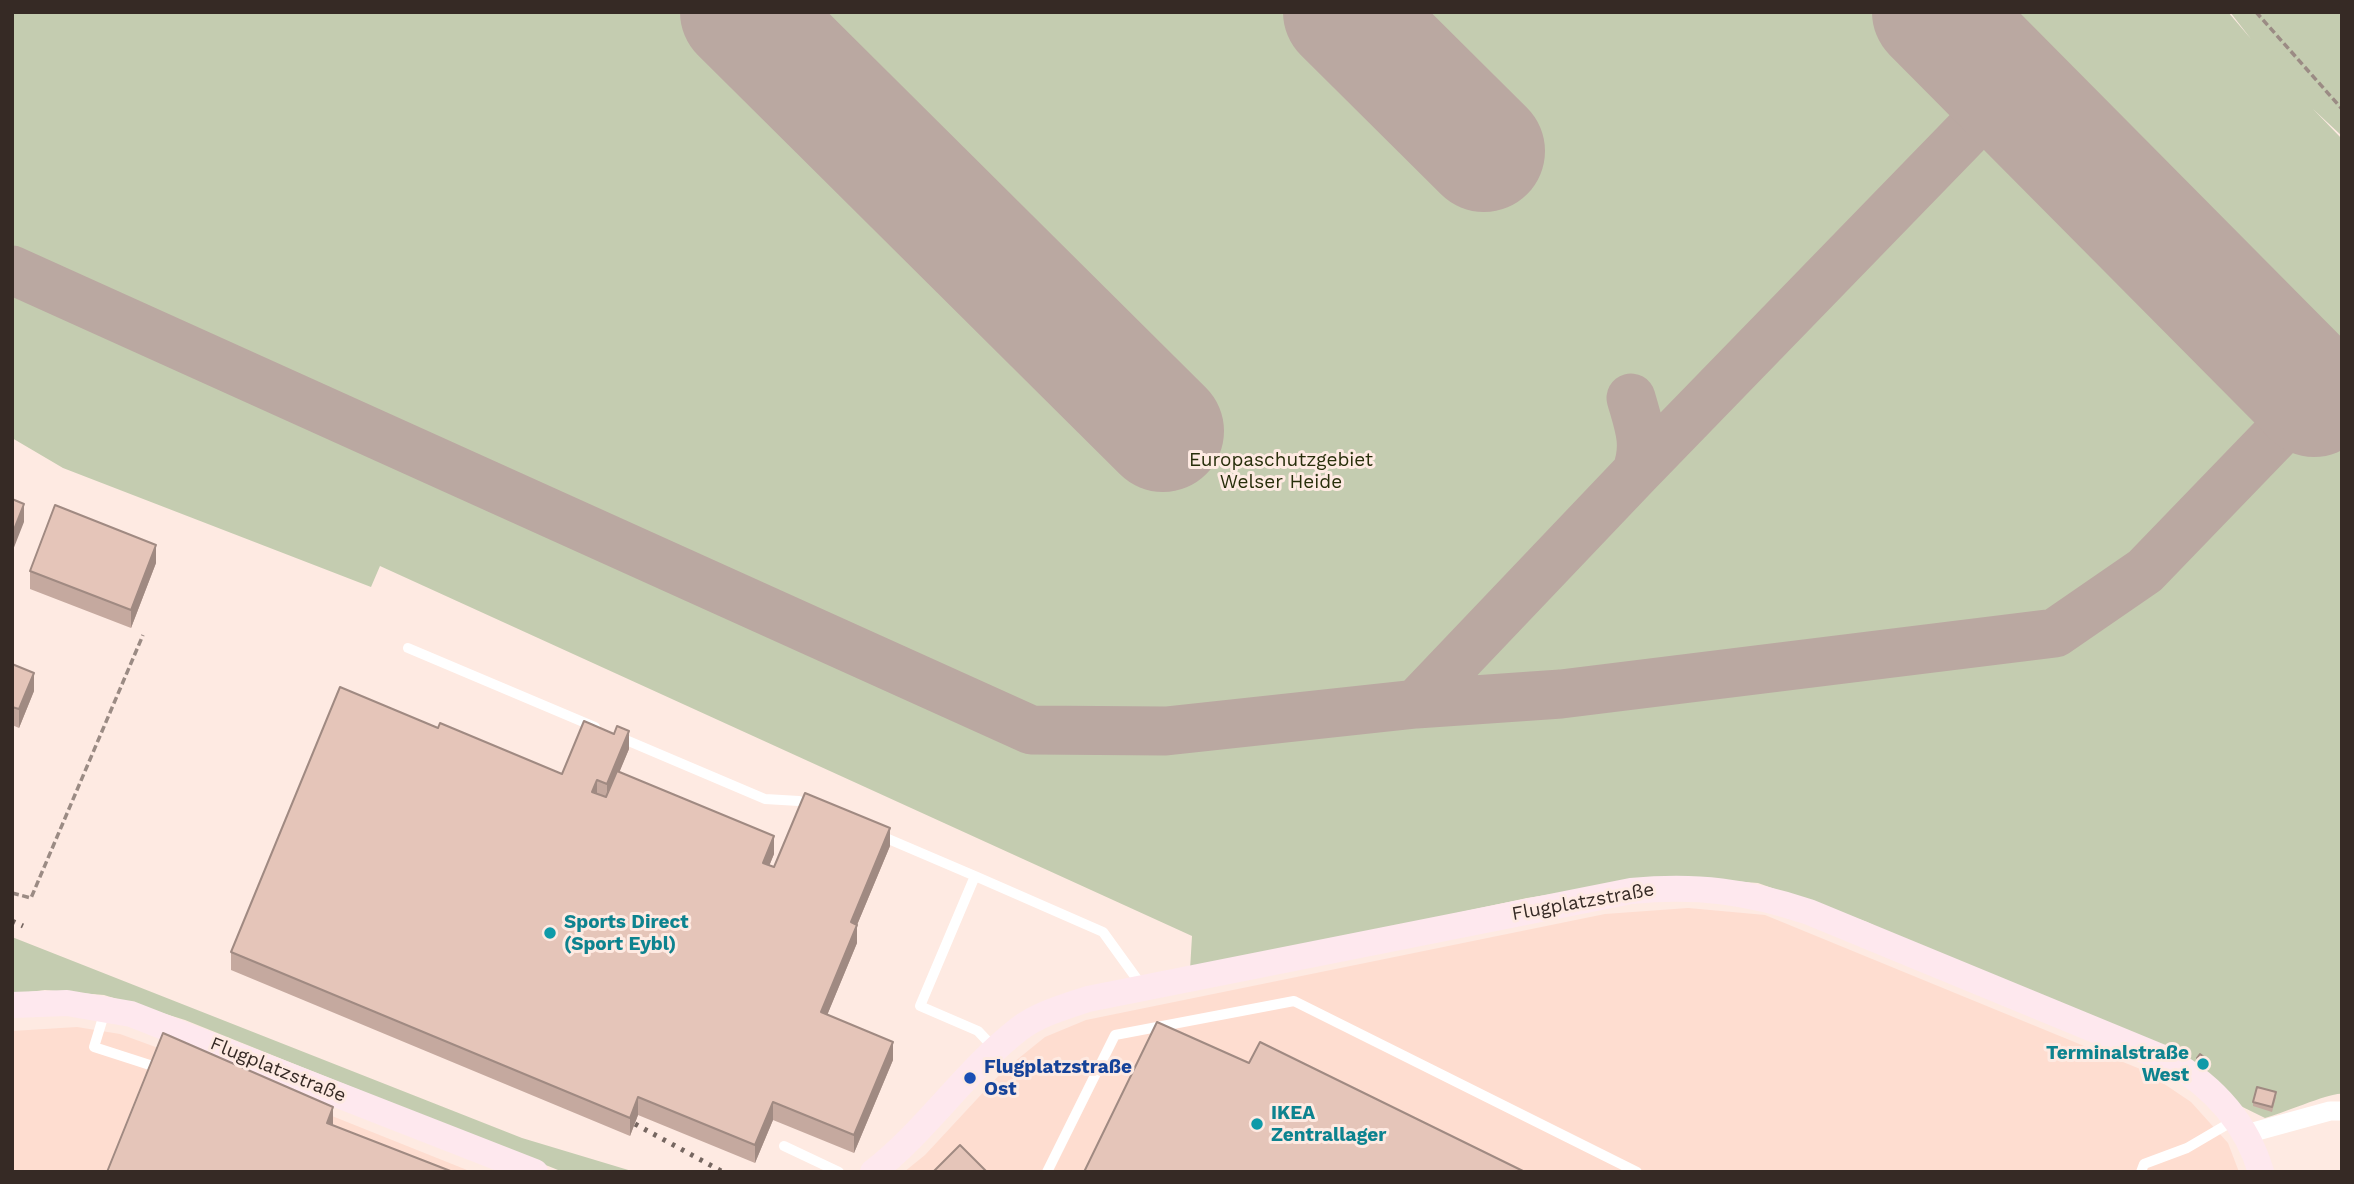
<!DOCTYPE html>
<html>
<head>
<meta charset="utf-8">
<style>
	body { margin:0 }
	#map { position:relative; width:2354px; height:1184px; overflow:hidden; background:#feeae2; font-family:"Work Sans",sans-serif }
	canvas { display:block }
	.frame { position:absolute; inset:0; border:14px solid #362a25; pointer-events:none }
</style>
</head>
<body>
<div id="map">
<canvas width="2354" height="1184"></canvas>
<div class="frame"></div>
</div>
<script>
const g = document.querySelector('canvas').getContext('2d');
g.lineJoin = 'round';
function paint(path, color) {
  g.fillStyle = color;
  g.fill(path, 'evenodd');
}
function trace(path, color, width, dash) {
  g.strokeStyle = color;
  g.lineWidth = width;
  g.lineCap = dash ? 'butt' : 'round';
  g.setLineDash(dash || []);
  g.stroke(path);
}
function drawText(font, color, halo, rows, align = 'center') {
  g.font = font + ' "Work Sans",sans-serif';
  g.lineWidth = 6;
  g.setLineDash([]);
  g.textBaseline = 'middle';
  g.strokeStyle = halo;
  g.fillStyle = color;
  for (const [text, x, y, turn = 0] of rows) {
    g.save();
    g.translate(x, y);
    g.rotate((+turn || 0) * Math.PI / 180);
    g.textAlign = isNaN(turn) ? turn : align;
    if (halo) g.strokeText(text, 0, 0);
    g.fillText(text, 0, 0);
    g.restore();
  }
}
paint(new Path2D(`
	M1688,908L1765,915L2145,1071L2191,1102L2228,1143L2239,1172H904L925,1155L1003,1071L1045,1037L1086,1020L1605,914Z
	M77,1027L120,1034L202,1064L472,1172H12V1031Z`), '#feddd0');
paint(new Path2D(`
	M12,12H2228L2251,39L2230,12H2342V136L2313,109L2342,139V1094C2331,1092 2282,1114 2265,1118L1867,922L1758,883L1668,876L1527,898L1190,970L1192,936L380,566L371,587L63,468L12,438Z
	M12,937L522,1138L635,1172H563L185,1020L104,995L45,990L12,994Z`), '#c4ccb0');
trace(new Path2D(`
	M12,270L1031,730L1166,731L1416,704L1636,473L2010,88
	M1631,398C1639,426 1647,445 1636,473
	M1416,704L1561,694L2055,633L2145,571L2314,396`), '#baa8a1', 49);
trace(new Path2D(`
	M741,12L1163,431
	M1344,12L1484,151
	M1933,12L2314,396`), '#baa8a1', 122);
trace(new Path2D(`
	M2256,12L2342,109
	M12,893L31,898L143,635`), '#9b8b84', 3.5, [7, 3.5]);
trace(new Path2D(`
	M408,648L595,727
	M619,737L765,799L799,801L810,806
	M879,835L975,876
	M105,1011L94,1047L156,1067
	M993,1047L978,1031L920,1006L975,876L1103,932L1142,986
	M784,1146L839,1172
	M1047,1172L1115,1035L1294,1001L1637,1172
	M2141,1172L2144,1164L2187,1148L2233,1121`), '#fff', 10);
trace(new Path2D(`
	M2246,1134L2330,1111H2342`), '#fff', 19);
trace(new Path2D(`
	M12,1005L67,1003L131,1014L535,1172
	M873,1172C927,1130 965,1071 1019,1029C1039,1014 1064,1007 1088,999L1631,891C1697,885 1746,891 1809,912L2168,1060C2213,1086 2246,1121 2261,1172`), '#fee8ee', 26);
trace(new Path2D(`
	M12,921L23,926
	M635,1124L723,1172`), '#756660', 5, [3.5, 7]);
paint(new Path2D(`
	M156,563L131,628L30,589V571Z
	M12,664L34,691L19,728L12,725Z
	M438,728L562,774L614,734L629,749L619,772L774,854L769,866L774,867L890,846L857,925V943L827,1015L893,1060L854,1153L773,1120L755,1163L638,1115L630,1136L231,970V952Z
	M2197,1058L2209,1065L2206,1069L2197,1063Z
	M2276,1097L2272,1112L2253,1106V1102Z`), '#c5a99f');
paint(new Path2D(`
	M24,504V522L13,550V532Z
	M156,545V563L131,628V610Z
	M34,673V691L19,728V709Z
	M629,731V749L607,802V784Z
	M597,780V798L592,792Z
	M890,828V846L857,925V943L821,1030V1012L851,922Z
	M774,836V854L763,881V863Z
	M893,1042V1060L854,1153V1135Z
	M638,1097V1115L630,1136V1118Z
	M773,1102V1120L755,1163V1145Z
	M333,1107V1125L327,1123Z`), '#a08a82');
const building = new Path2D(`
	M12,499L24,504L13,532L12,531Z
	M55,505L156,545L131,610L30,571Z
	M12,664L34,673L19,709L12,707Z
	M340,687L438,728L440,723L562,774L584,721L614,734L617,726L629,731L607,784L597,780L592,792L606,797L617,771L774,836L763,863L774,867L805,793L890,828L851,922L857,925L821,1012L893,1042L854,1135L773,1102L755,1145L638,1097L630,1118L231,952Z
	M1157,1022L1249,1063L1260,1042L1525,1172H1084Z
	M163,1033L333,1107L327,1123L453,1172H107Z
	M2200,1054L2209,1061L2206,1065L2197,1058Z
	M2257,1087L2276,1092L2272,1107L2253,1102Z
	M960,1145L987,1172H933Z`);
paint(building, '#e5c5b9');
trace(building, '#a08a82', 2);
for (const [x, y, r, color] of [
	[550,933,7,"#0f9aa8"],
	[2203,1064,7,"#0f9aa8"],
	[970,1078,7,"#1a4fb4"],
	[1257,1124,7,"#0f9aa8"]
]) {
  const dot = new Path2D();
  dot.arc(x, y, r, 0, 2 * Math.PI);
  g.fillStyle = color;
  g.fill(dot);
  trace(dot, '#feeae2', 2.5);
}
drawText('19px', '#272e0a', '#feeae2', [
	["Europaschutzgebiet",1281,460],
	["Welser Heide",1281,482]
]);
drawText('19px', '#362a25', '#feeae2', [
	["Flugplatzstraße",1583,902,-10],
	["Flugplatzstraße",278,1070,22]
]);
drawText('bold 19px', '#0d838f', '#feeae2', [
	["Sports Direct",564,922],
	["(Sport Eybl)",564,944],
	["Terminalstraße",2189,1053,"right"],
	["West",2189,1075,"right"],
	["IKEA",1271,1113],
	["Zentrallager",1271,1135]
], 'left');
drawText('bold 19px', '#164399', '#feeae2', [
	["Flugplatzstraße",984,1067],
	["Ost",984,1089]
], 'left');
</script>
</body>
</html>
